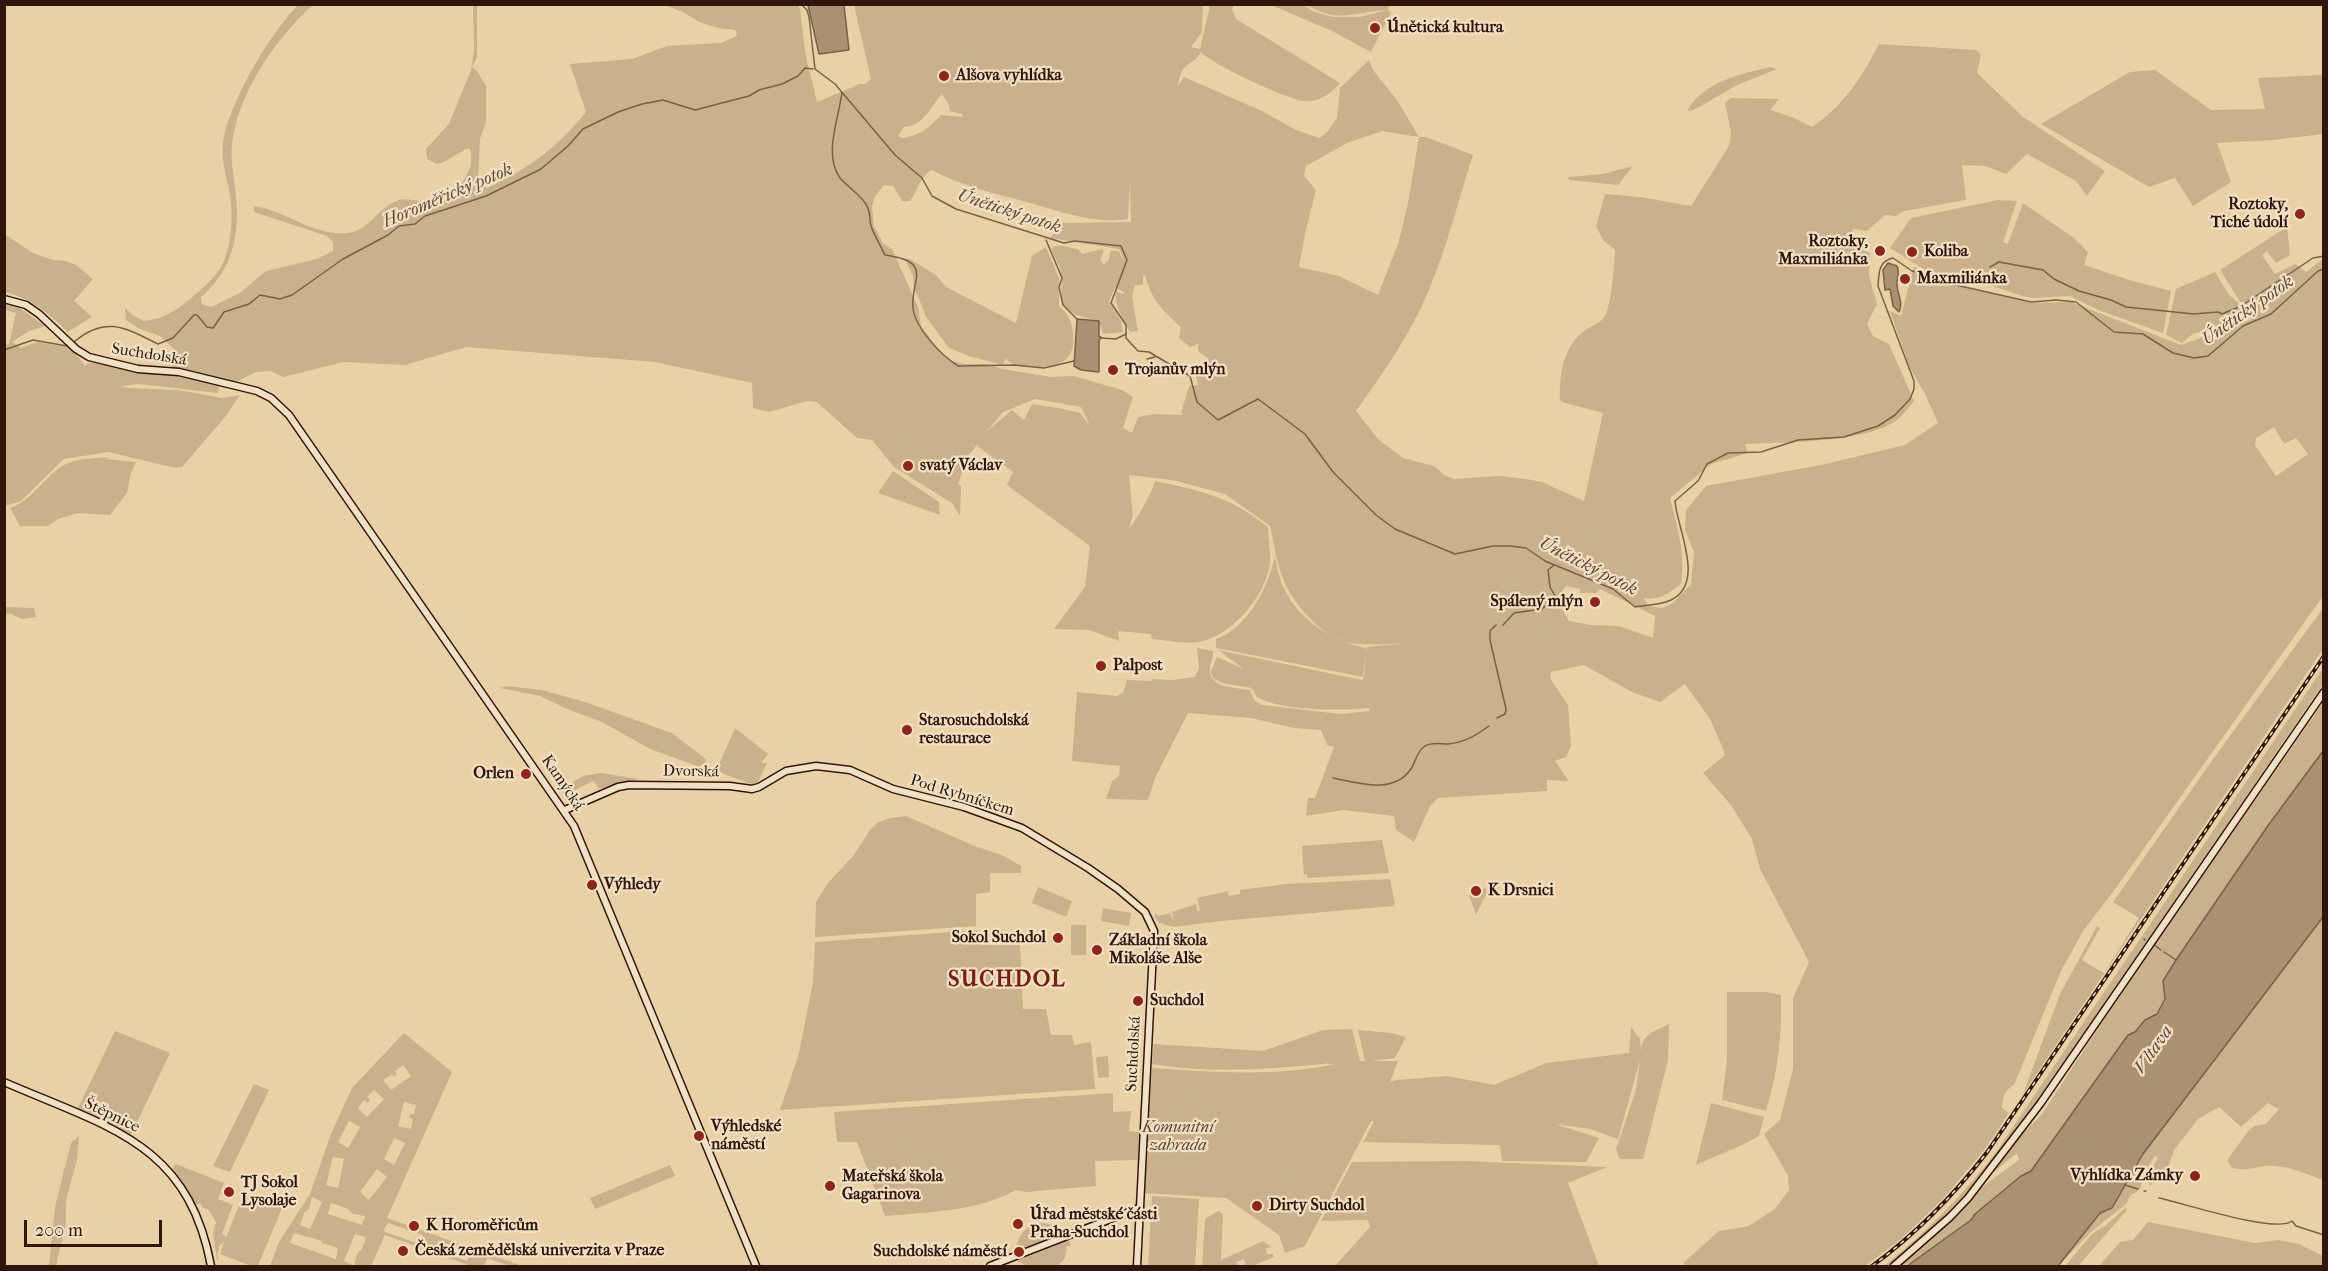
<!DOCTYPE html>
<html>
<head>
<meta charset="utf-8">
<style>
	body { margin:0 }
	#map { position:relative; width:2328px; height:1271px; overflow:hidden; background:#ead1a5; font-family:"IM FELL French Canon",serif }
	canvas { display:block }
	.frame { position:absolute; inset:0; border:6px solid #30160a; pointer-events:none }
	.scale { position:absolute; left:24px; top:1220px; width:138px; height:27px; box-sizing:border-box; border:3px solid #30160a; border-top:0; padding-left:8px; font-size:18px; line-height:21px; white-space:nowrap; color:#30160a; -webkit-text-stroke:4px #f1e1c4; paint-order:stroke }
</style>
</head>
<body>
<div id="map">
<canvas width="2328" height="1271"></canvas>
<div class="frame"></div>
<div class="scale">200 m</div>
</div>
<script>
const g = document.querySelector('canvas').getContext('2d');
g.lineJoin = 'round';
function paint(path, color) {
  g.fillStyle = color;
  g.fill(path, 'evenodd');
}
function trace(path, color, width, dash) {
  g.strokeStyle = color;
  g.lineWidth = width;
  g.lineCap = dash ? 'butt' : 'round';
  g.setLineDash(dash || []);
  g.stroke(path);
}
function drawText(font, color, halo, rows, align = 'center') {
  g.font = font + ' "IM FELL French Canon",serif';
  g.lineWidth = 4.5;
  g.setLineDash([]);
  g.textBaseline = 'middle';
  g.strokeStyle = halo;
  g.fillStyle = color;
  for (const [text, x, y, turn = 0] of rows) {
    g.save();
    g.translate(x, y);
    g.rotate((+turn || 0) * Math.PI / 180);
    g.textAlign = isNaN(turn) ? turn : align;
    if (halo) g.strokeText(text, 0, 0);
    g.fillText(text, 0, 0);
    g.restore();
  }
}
paint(new Path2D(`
	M298,5H313C276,38 238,93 232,144C230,162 235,181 236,199C240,237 231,272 201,297L202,304L211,307L240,293L266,271L317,259L333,251V242L327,236L254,212V206C282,210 308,231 336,233C372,236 372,209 399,200C410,197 423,204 435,201C456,196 477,170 470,149H466L444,162L437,164L427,159L426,149L449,124L471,70L474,50L473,5H477V57L472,67L477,71L486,86V122L480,139L478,183L487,188C529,168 556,149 586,112L570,64L632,59L667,46L721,43L735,37L737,34L735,30L718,28L699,22L683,12L664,5H797L800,9L806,57L817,102L860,84H865L871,79L854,5H1203L1202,32L1191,47L1200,49L1210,5H1234L1232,9L1236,19L1340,83C1331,93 1319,103 1303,101C1287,99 1211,64 1201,52C1190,69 1182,59 1178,86L1184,77L1262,111L1296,130L1320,138L1328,131L1337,118L1340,88L1369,60L1373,70L1397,100L1419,137H1426L1473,155C1458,201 1447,248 1428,292C1410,335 1383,373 1356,411L1378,439L1403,458L1434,466L1444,475L1454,479L1499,476L1526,479L1542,482L1584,501L1603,413L1562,402L1560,400C1559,377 1563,347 1583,332C1588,327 1598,324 1603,319C1612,307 1614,265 1615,250L1603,240L1596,226L1605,194L1640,197L1691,206L1729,146L1731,132L1725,103L1731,98L1779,99L1770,110L1792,117L1812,127C1818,122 1825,118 1830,113C1851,94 1867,68 1879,44L1976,50L1981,55L1977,73L2023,117L2105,171L2087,196L2076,181L2027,154L2006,174L1985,166L1962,165L1966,200L1904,211L1896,216L1885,215L1867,231L1853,229L1850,244L1870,253L1869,276L1877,304L1867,324L1873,336L1889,344L1914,401C1909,407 1904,414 1898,419C1870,443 1783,442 1745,444L1748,453L1711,464L1670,498C1677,525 1686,556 1681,584C1669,593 1659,601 1644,598L1648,606L1662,608L1673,603L1691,584L1694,552L1685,530L1686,510L1706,486L1821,465L1905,445L1938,423L1925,394L1910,368L1890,311L1901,316L1914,267L1941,281L2031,303L2071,302L2181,345L2250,320L2257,314L2248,312L2207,331L2194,333L2182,343L2166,335L2176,289L2215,272L2229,295L2245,309L2220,270L2287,227L2290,255L2276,263L2267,251L2262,255L2275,274L2295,264L2306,272L2323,259V596L2116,888L2083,931L2061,971L2014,1085C2004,1091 2003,1096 2002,1108L2009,1113L1985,1149L1942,1200L1901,1239L1865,1266H1686L1683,1263L1719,1231L1749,1226L1775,1209L1789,1190L1788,1176L1764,1134L1780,1120L1793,1069V998L1809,962L1760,869L1752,839L1731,805L1703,773L1724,756V751L1710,719L1685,684L1660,702L1632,692L1584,665L1551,672L1550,678L1568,705L1571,746L1566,757L1555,761L1569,781L1547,780V791L1438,798L1430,806L1414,842L1396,830L1394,816L1343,810L1306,816L1308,798H1315L1334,747L1327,745L1321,730L1294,728L1251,718L1188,713L1155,778L1148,800L1106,799L1112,781L1119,776L1120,766L1072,761L1077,692L1117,696L1123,693L1127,680L1151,681L1152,679L1173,680L1195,677L1199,668L1197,648L1213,651C1214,658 1210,663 1210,670C1209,688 1237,688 1250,690L1254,700L1262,705L1341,714L1370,711L1369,708C1341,711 1281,711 1257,697L1252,688L1222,683L1213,678L1211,672L1217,657L1244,669L1218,650L1362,680L1364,677L1366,653L1363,677L1216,648V639C1247,628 1267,590 1274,559L1276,560C1281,607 1322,639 1366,648V652L1367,647L1406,643C1387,644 1368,646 1350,643C1322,638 1291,602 1282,576C1276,560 1274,543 1270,526L1225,494L1172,480L1129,475L1133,515L1129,529C1136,520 1154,490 1155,481C1204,492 1227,495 1268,527C1268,539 1271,553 1270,564C1265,597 1231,637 1198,642C1184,644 1166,640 1152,639L1151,634L1118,631L1119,641L1089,630L1054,629L1085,587L1090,546L1007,485L1013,472L977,446L980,441L968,456L958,484L961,486L960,516L952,503L894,467L872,440L857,438L817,402L807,401L769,412L753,408L752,383L655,362L466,347L405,365L343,362L283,377L271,371L256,372L236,382L171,368L178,353L160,336L140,329L126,320L125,308L134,316L144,321C165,319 180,308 196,294C205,286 215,277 221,267C232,247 234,213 229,190C225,171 220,156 224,136C234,95 269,35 298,5ZM942,94L949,105L950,111L962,114L963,117L941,115C927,130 922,134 903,138L898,136L904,127C924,126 930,107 942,94ZM1382,131L1419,137L1408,203L1398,244L1378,295L1339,276L1299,267L1305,234L1316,190L1304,176L1306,166L1347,143ZM931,170C960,185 992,193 1023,201C1056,210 1094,225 1128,219L1130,182L1131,222L1063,223L1050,238L1119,249L1123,257L1122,260L1119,251H1110L1109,260L1104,264L1100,260L1104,251L1102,249L1082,254L1078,249C1069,248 1058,242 1051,249L1060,268L1062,280L1061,299L1063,305L1076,315L1099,321L1103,334L1123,332L1121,321L1109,302L1115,287L1125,293L1122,294L1116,291C1113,302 1124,323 1130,332L1138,331L1132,296L1135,285H1143V276L1145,275C1151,299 1162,310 1181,327L1179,338L1190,347L1198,344V351L1209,359L1194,369L1198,385L1189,386L1181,413L1183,415L1156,414L1138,417L1132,433L1123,428L1133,397L1122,390L1074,376L1051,377L1003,369L988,364H964L949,360L942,354L921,326L918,307L892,249L883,243L874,226L872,207L875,196L884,185L893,186L902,201H910C920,187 916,183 931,170ZM1035,399L1081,407L1090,426L1080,413L1059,408L1032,404L1024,420L1012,410L987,431L1003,412ZM2274,427L2284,444L2296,438L2308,454L2276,476L2255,445L2256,438ZM1566,586L1580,589V593H1596L1600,589L1655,616L1653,638L1619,626L1590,625L1569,621L1559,603L1560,594Z
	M1271,5H1303L1315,12L1333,17H1360L1387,10C1355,12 1337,24 1307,5H1389L1388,10L1391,13L1371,52L1332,31Z
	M1770,67L1777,69L1737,85L1694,110L1687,111C1703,82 1740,74 1770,67Z
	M2155,70L2211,110L2265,109L2258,78L2323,75V134L2273,140L2217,143L2231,182L2193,206L2175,178L2149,187L2041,124L2130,72Z
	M1633,166L1618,185L1569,180L1568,177L1603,174Z
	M1998,200L2017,201L2003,242L2008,244L2023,203L2074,238L2088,252L2084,265L2129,280L2171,291L2163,333L2098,310L2070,296L2033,298L2022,296L1968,278L1927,271L1890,248L1911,218Z
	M4,234L33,253L53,260L66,261L76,265L93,279L74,301L92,317L68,332C48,313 32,299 5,292Z
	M1046,247L1059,278V306C1068,314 1072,321 1073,334C1076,361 1059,367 1035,367C1025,367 1012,367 1006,358L1003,365L969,356L949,348L926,317L918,296L914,290L913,276L904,258L910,259L936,275L946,287L1016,323L1032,256Z
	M5,303L18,307L45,326L29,331L12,342L21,348L37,342L72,348L85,366L88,363H94C136,371 178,374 219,385L218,393L138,384L122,386L128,388L179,390L222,398L240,395L225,417L182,467L175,468L108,452L64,459L21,501L5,506L4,345L9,344L16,313L5,310Z
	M110,457L106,459L136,462L131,473L127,493L110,515L78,513L58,519L48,526H20L10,508C35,500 47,470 71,462C83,458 98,458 110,457Z
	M893,471L939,502L940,515L878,493Z
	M4,607L34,608L36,617L22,619L11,614H5Z
	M2323,608V649L2023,1094L2060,994L2097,926L2100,928L2082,960L2104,973L2139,918L2113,902L2211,762Z
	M2323,668V684L2039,1099L1960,1203L1890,1266H1884C1925,1233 1961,1197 1994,1155Z
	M506,686L542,690L585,702L672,733L707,760L700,767L650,749L602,722L567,709L540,696L500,688Z
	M2323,703V751L2267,827L2176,960L2164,981L2165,999L2157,1014L2145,1020L2135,1032L2128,1035L2031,1171L2021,1176L1975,1214L1971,1220C1955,1231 1915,1266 1898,1266L1948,1223L1982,1187L2019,1160L2017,1153L1995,1171L1993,1170L2007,1149L2042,1114L2133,975Z
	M735,728L768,754L761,763H767L756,786L724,774L717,769Z
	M601,773L639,779L599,789L594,781L564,795L558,784L566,786L583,776Z
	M906,816L977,847L1002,855L1021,866V873H990V892L976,894V926L815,937L816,902L828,883L854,855L870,830L877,823L890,818Z
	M1382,840L1389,873L1307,878V874L1304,875V878L1302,846Z
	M1390,879L1395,904L1393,906L1221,921L1174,927L1159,923L1154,916L1156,913L1158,916L1170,913L1174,921L1172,912L1196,904L1198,912L1200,911L1197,898L1228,891L1229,896L1240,894V890L1286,884Z
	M1038,887L1072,901L1066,917L1032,903Z
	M1485,888L1487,892L1476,915L1469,895Z
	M1103,908L1131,913L1129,926L1101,921Z
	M2323,917V1180C2306,1174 2284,1164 2266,1166C2251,1168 2248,1171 2232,1168L2227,1160L2249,1130L2254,1126L2266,1124L2279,1109L2268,1103L2241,1127L2219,1107L2198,1119L2174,1150L2165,1176L2158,1175L2150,1186L2146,1177L2158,1158L2155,1156L2145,1171L2140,1189H2137L2139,1190L2130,1196L2126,1204L2091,1232L2058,1266L2100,1213L2112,1208L2125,1185L2133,1188L2125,1185L2143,1154Z
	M1071,925H1086V955H1071Z
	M978,930L979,945H1020L1023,1009H1046L1051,1035H1072L1074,1045L1091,1042L1095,1089L780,1110L799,1053L813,982L815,942Z
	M1727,992H1766L1781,995C1782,1036 1778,1072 1766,1111L1722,1100L1727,1060Z
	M1669,1024L1668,1060L1643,1159H1622L1619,1158L1616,1149L1636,1090L1640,1060L1618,1139L1590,1129L1555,1124L1599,1138L1586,1162L1502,1161L1500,1145L1363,1142L1374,1122L1371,1121L1305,1246L1285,1253L1279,1235L1226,1198L1143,1193L1152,1068C1213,1072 1275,1077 1335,1064H1327L1326,1062L1325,1064C1267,1069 1210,1074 1152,1064L1154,1044L1263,1051L1323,1030L1352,1029L1360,1061H1365L1358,1030L1392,1033L1406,1037L1395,1058L1371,1061H1398L1390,1082L1396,1080L1448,1076L1494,1085L1546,1063L1629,1053L1631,1027L1640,1039L1641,1052C1642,1033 1654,1032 1669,1024Z
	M115,1031L170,1053L131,1135L77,1110Z
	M404,1033L452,1072L387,1218L522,1266H510L487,1258L484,1266H471L385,1235L371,1266H270L279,1242L310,1194L331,1134L352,1088ZM403,1065L411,1076L391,1090L383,1080L392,1074L394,1077L397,1074L395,1071ZM374,1090L384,1099L367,1117L358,1108L364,1100L368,1103L370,1100L367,1097ZM404,1102L416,1105L414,1114H410L409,1118L413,1119L411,1129L398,1126ZM349,1121L360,1127L348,1148L338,1142ZM394,1138L405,1143L394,1165L384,1159ZM333,1157L344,1159L338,1188L326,1185ZM377,1169L387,1177L369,1200L360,1192ZM312,1197L322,1202L310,1229L300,1225L304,1213L309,1209ZM331,1203L348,1209L353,1214L365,1216L362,1225L328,1214ZM388,1223L423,1235L420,1244L385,1232L384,1229ZM294,1233L322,1241V1243L338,1248L336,1259L290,1243ZM355,1234L366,1237L362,1249L357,1254L354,1266L344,1261ZM439,1241L470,1252L467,1261L436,1250Z
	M1108,1056L1109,1077L1098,1078L1096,1057Z
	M254,1084L269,1090L230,1172L213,1166Z
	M1113,1093V1112L1131,1111L1129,1131L1139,1132L1138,1160L1095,1161L1096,1186L1026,1192L1016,1190C976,1212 929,1212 885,1216L857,1142H837L834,1112Z
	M1711,1103L1764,1117L1759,1136L1742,1145L1696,1165Z
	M79,1136L77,1159L66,1201V1224L56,1266H49L55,1207L64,1170L71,1143Z
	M1465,1161L1607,1167L1568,1183L1599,1266H1335L1370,1227L1368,1220L1321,1221L1352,1162Z
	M176,1164L224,1183L218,1199L233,1205L222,1234L226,1236L225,1240L244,1193L282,1208L258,1266H251L220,1254L224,1242L220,1245L217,1255L219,1259L217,1260L213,1233L216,1222L208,1209L203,1208L200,1203L196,1205L172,1169Z
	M670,1165L675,1176L595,1209L590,1198Z
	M1152,1196L1199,1199L1195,1266H1148Z
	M2126,1207L2127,1210L2078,1266H2065L2093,1233L2105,1226Z
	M1218,1211L1223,1214L1221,1260L1263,1241L1271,1247L1266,1248L1267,1254H1273L1274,1257L1252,1266H1241L1246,1264L1244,1259L1236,1262L1238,1266H1202L1205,1219Z
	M2148,1222L2255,1243L2278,1240L2299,1244L2323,1256V1266H2099L2120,1242L2133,1240Z
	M1042,1223L1054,1225L1063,1233L1016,1251C1017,1235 1026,1225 1042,1223Z
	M1069,1240L1071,1246H1067L1065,1258L1058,1266H1027L1017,1261Z`), '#cab18b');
const water = new Path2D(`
	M808,5H844L849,50L819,54Z
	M1888,263L1897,266C1900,273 1897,276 1897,284C1897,294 1904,303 1899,312L1893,306L1890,289L1885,290L1883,270Z
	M1077,319L1099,321V337H1101L1099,341V372L1081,370L1074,366Z
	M2323,751V917L2143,1154L2112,1208L2100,1213L2058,1266H1907L1971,1220L1975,1214L2021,1176L2031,1171L2128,1035L2135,1032L2145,1020L2157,1014L2165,999L2163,981L2176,960L2267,827Z`);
paint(water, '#ab9170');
trace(water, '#7a6047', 1.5);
trace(new Path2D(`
	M801,4L807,10L809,17L815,69L835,84L895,155L922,178L932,196L956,209L1064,243L1075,241L1121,246L1127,260L1111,303L1126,325V338L1138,351L1149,352L1171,365L1170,372L1181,375L1183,372L1190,376L1197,402L1218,420L1258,399L1305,434L1333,472L1376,515L1395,529L1455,554L1493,546H1510L1526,548L1545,561L1613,589L1635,607C1647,605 1660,605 1671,600C1706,583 1677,529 1675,501L1698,481L1707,464L1728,453L1761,452L1798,440L1844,437L1878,426L1895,415L1910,399L1914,389V381L1878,286C1879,274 1878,261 1893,258L1912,271L1947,283L2031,302L2056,300L2076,302L2114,332L2143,334L2173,353L2194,358L2208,356L2243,326L2271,314L2318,271L2324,269
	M842,92C839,119 823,154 840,178C848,187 859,194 866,204C871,212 869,218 871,226C872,230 883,251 885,255C935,262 910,279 913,309C916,329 941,355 958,366L1014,365L1044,368L1074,361
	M1046,240L1062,278L1059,287L1063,305L1077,319
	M1990,267L1999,262L2043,270L2054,279L2079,291L2111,300L2126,307L2194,314L2218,312L2222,314L2241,306L2313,258L2324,256
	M1101,338L1116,339L1126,334
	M74,342C105,315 126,328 158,344L173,338L194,315H197L207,327L213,328L224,312L249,304L260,295L280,299L292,295L343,259L388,235L399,226L415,224L425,216L486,196L541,169L568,146L583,129L618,112L642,104L663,100L695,110L749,96L759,90L782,84L798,76L805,68L813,69
	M4,350L33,340L67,346
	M1147,359L1155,357
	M1554,565L1548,570L1550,587L1555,596
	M1496,625L1490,631V640L1506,709L1505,714L1497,718
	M1503,625L1514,613L1541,609L1555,600
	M1333,778C1358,783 1393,795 1411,769C1416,762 1416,752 1425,746C1432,742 1440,744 1448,744C1464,743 1477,735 1489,726
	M2144,939L2145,940
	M2154,945L2161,950
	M2164,952L2176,960
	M2125,1185L2138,1189
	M2144,1191H2146
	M2159,1198C2183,1203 2276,1234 2292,1221L2296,1226L2324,1235`), '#7a6047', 1.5);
const secondary = new Path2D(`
	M4,299L26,305L39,314L76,349L89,357L138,369L179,372L257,391L271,398L289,415L574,826L756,1266
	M565,810L618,787L629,785L730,786L752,789L759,787L786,771L816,766L850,770L893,789L964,807L1022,828L1088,868L1118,889L1145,912L1154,931L1137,1266
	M4,1082C107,1127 188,1142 211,1266
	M990,1266L1139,1208
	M1894,1266L1950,1217L1968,1198L2040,1104L2324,692`);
trace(secondary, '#30160a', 9);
trace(secondary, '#f1e1c4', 6);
const rail = new Path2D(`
	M1872,1266C1916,1234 1954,1195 1988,1151L2324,656`);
trace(rail, '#30160a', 4);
trace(rail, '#f1e1c4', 1.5, [4.5]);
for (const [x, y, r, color] of [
	[1375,28,6,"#8f2418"],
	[944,76,6,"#8f2418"],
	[2300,214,6,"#8f2418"],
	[1880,251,6,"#8f2418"],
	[1912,252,6,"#8f2418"],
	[1905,279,6,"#8f2418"],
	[1113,370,6,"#8f2418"],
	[908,466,6,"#8f2418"],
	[1595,602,6,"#8f2418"],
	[1101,666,6,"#8f2418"],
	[907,730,6,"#8f2418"],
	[526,774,6,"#8f2418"],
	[592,885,6,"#8f2418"],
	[1476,891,6,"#8f2418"],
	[1058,938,6,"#8f2418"],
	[1097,950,6,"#8f2418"],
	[1138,1001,6,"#8f2418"],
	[699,1136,6,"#8f2418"],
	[2195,1176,6,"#8f2418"],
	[830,1186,6,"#8f2418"],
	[229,1192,6,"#8f2418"],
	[1257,1206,6,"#8f2418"],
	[1018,1224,6,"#8f2418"],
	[414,1226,6,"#8f2418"],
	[403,1251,6,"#8f2418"],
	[1019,1252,6,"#8f2418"]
]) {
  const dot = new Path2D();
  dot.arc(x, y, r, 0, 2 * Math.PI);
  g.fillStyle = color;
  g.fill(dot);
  trace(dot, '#f1e1c4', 2);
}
drawText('bold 16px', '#30160a', '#f1e1c4', [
	["Únětická kultura",1387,28],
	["Alšova vyhlídka",956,76],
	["Roztoky,",2288,205,"right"],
	["Tiché údolí",2288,223,"right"],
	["Roztoky,",1868,242,"right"],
	["Maxmiliánka",1868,260,"right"],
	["Koliba",1924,252],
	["Maxmiliánka",1917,279],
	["Trojanův mlýn",1125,370],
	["svatý Václav",920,466],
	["Spálený mlýn",1583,602,"right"],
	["Palpost",1113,666],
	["Starosuchdolská",919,721],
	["restaurace",919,739],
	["Orlen",514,774,"right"],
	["Výhledy",604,885],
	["K Drsnici",1488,891],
	["Sokol Suchdol",1046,938,"right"],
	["Základní škola",1109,941],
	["Mikoláše Alše",1109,959],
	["Suchdol",1150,1001],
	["Výhledské",711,1127],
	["náměstí",711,1145],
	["Vyhlídka Zámky",2183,1176,"right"],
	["Mateřská škola",842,1177],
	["Gagarinova",842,1195],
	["TJ Sokol",241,1183],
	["Lysolaje",241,1201],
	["Dirty Suchdol",1269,1206],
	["Úřad městské části",1030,1215],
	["Praha-Suchdol",1030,1233],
	["K Horoměřicům",426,1226],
	["Česká zemědělská univerzita v Praze",415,1251],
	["Suchdolské náměstí",1007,1252,"right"]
], 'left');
drawText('16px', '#30160a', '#f1e1c4', [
	["Suchdolská",149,355,9],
	["Dvorská",691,772,1],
	["Kamýcká",562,783,56],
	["Pod Rybníčkem",962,796,17],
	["Suchdolská",1134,1054,-87],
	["Štěpnice",112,1116,26]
]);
drawText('italic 16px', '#5e4431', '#f1e1c4', [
	["Komunitní",1178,1128],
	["zahrada",1178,1146]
]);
drawText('italic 18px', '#614733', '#f1e1c4', [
	["Horoměřický potok",448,196,-23],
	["Únětický potok",1009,212,18],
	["Únětický potok",2248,311,-35],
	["Únětický potok",1588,567,27],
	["Vltava",2154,1050,-55]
]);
g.letterSpacing = '1.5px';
drawText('bold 22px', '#7a1f14', '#f1e1c4', [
	["SUCHDOL",1007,981]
]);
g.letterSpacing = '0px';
</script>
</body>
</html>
